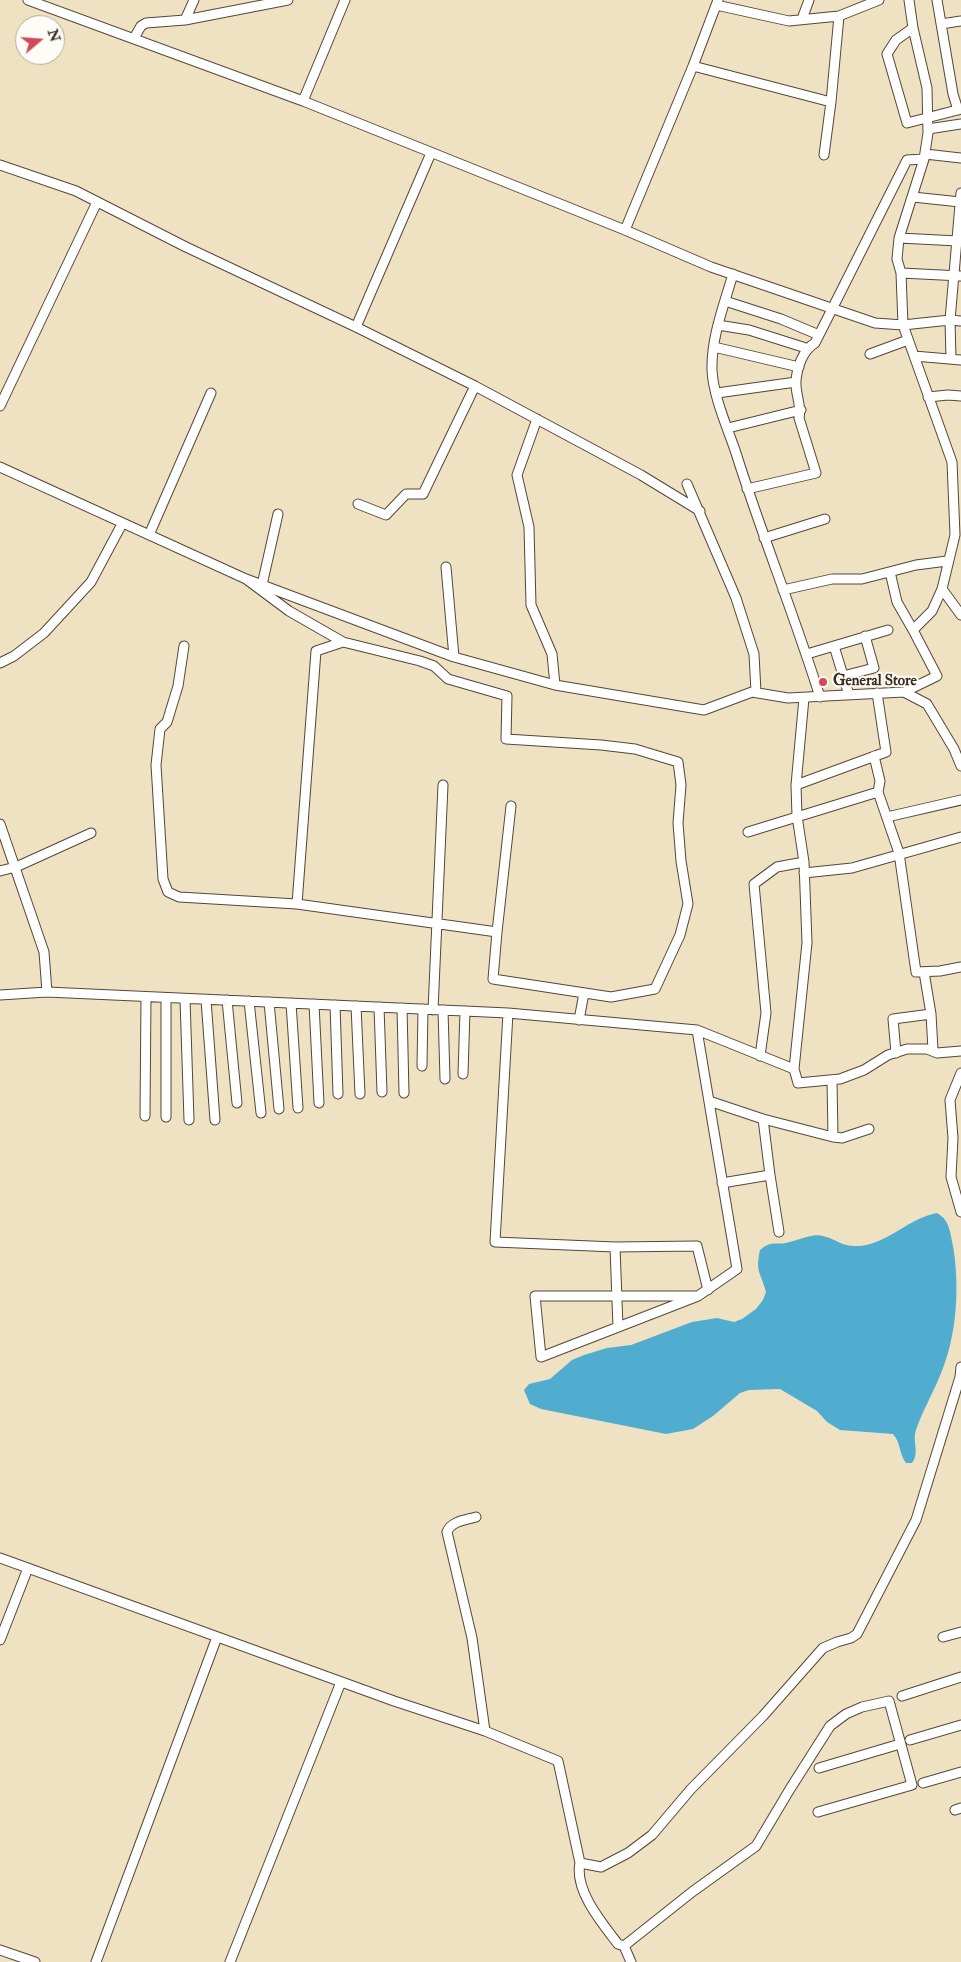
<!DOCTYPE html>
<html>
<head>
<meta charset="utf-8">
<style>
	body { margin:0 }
	#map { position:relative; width:961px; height:1962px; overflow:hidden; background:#efe2c3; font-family:"IM FELL Double Pica",serif }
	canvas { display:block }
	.north { position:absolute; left:15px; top:15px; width:50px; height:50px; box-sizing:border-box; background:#fdfcf7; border:1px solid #afa8a0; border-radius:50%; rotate:72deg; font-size:14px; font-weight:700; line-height:20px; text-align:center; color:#3b2a1e }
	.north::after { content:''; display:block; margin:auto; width:18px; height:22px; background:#d1495b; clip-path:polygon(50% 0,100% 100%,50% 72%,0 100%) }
</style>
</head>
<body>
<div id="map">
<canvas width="961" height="1962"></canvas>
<div class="north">N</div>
</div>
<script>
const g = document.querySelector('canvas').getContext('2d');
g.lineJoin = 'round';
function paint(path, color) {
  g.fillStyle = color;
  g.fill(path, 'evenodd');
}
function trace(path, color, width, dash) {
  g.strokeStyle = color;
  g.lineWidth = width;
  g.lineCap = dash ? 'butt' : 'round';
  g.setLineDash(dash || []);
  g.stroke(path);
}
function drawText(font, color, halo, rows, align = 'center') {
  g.font = font + ' "IM FELL Double Pica",serif';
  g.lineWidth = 4;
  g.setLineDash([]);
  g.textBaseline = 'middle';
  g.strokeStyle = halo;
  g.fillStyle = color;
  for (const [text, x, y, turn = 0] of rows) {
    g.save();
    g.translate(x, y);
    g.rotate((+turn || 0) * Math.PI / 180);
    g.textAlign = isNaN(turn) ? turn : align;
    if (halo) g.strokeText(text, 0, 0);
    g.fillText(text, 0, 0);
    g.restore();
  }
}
paint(new Path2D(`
	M937,1213C950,1220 950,1233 953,1246C960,1288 957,1338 939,1378C932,1395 922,1412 916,1430C912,1441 920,1453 912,1463H906C899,1454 901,1443 893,1434L840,1430L827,1422L817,1411L780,1389L749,1390L740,1393L713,1416L693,1429L666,1434L541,1409L530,1404L524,1390L529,1384L550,1379L572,1360L584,1355L607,1348L631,1345L692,1322L717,1318L734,1322L742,1319L756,1309L763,1300L766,1292C761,1272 755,1273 760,1250C763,1247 767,1245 770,1244C775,1243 781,1244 786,1243C797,1241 812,1233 823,1236C839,1240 841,1247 860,1246C889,1243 909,1218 937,1213Z`), '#50adcf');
const minor = new Path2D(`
	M28,0L303,101L625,230L711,267L831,308L875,323L903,325L950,320L961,321
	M937,0L953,94L958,110
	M716,5L789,21L839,16
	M802,19L809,0
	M185,20L194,0
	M941,24L961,21
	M913,28L896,40L887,54L907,123L961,109
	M134,38L141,26L146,23L185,20L288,0
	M693,66L831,102
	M303,101L345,0
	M928,129L961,124
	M925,154L961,158
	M824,155L831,102L839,16L879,0
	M0,165L76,191L186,247L356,327L475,386L641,475L700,511
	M913,197L960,202
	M625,230L693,66L718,0
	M899,238L958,241
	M901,273L961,276
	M733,274C724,305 711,338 712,370C713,395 727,427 735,450C761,533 794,614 820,697
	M725,301L781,319L819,335
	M718,325L749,330L806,348
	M356,327L431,153
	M714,347L799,367
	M870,354L908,340
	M914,356L961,360
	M951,359L950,320L961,193
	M717,393L796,382
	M928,397L948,395L961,396
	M0,406L97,202
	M537,419L517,475L529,527L531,605L552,654L555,685
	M728,428L801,410
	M0,467L246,579L454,657L555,685L704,710L752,692L788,698L904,692L927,704L954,749L961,766
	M687,484L736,598L754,654L756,692
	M747,489L816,473L799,418C802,405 795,394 796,381C797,367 803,350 815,343L907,160L924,159
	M358,504L386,515L406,494H423L475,386
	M149,535L211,393
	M764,538L825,519
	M446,567L454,657
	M890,572L897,602L913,630
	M262,585L278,514
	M942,589L961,615
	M783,590L832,579H862L916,565L947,561
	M184,646L178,686L167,722L160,729L156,765L163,879L168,892L179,897L297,904L497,932L493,979L611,997L655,989L680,935L688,904L681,861L678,823L681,785L678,762L635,749L601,745L506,739L507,696L448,679L434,666L420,661L343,642L289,611L246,579
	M834,646L849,695
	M807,654L888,630
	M0,663L14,656L44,633L91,582L122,524
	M843,676L874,668L865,636
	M904,692L937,676L913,630L932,611L942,589L955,535L952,462L903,325L901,273L897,259L899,238L924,159L928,133L927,88L913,28L909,0
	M874,756L880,781L878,792L899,853L916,972L940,971L961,967
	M796,785L886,752L877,693
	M887,817L961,800
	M0,824L44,952L47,992
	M748,832L878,792
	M0,871L16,867L91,833
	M804,873L852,868L961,837
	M297,904L316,651L343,642
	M497,932L511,806
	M924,972L931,1014L933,1050
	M0,995L47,992L508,1013L697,1030L794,1069L798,1083L840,1079L864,1070L888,1055L907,1049H927L937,1053L961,1051
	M166,998V1117
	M185,999L189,1120
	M206,1000L215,1120
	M227,1000L237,1103
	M249,1001L261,1113
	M269,1002L279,1109
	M291,1003L298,1108
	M314,1004L319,1103
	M335,1005L338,1094
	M356,1006L360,1094
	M379,1007L382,1092
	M402,1008L404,1093
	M433,1010L443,785
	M443,1010L445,1079
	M508,1013L495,1242L615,1247L697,1246L708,1290
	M579,1020L584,993
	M697,1030L737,1269L698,1296L541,1357L535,1296H698
	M896,1053L893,1019L931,1014
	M760,1056L766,1013L754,884L777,867L804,862
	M422,1066L423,1009
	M794,1069L807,943L804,862L797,816L796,785L804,698
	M961,1073L950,1100L953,1138L951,1177L961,1212
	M463,1074L465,1011
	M709,1101L763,1119L833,1137L832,1080
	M145,1116L146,997
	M763,1119L770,1175L779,1232
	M833,1137L842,1138L869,1129
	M722,1183L770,1175
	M615,1247L618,1327
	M476,1517C466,1520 451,1521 447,1532L472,1638L485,1731
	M0,1558L394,1701L485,1731L558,1761L580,1863C574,1890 602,1923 618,1944L624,1946L692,1892L756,1846L790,1789L830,1726L846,1714L862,1707L889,1701L912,1785L818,1812
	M943,1637L961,1632
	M0,1640L28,1568
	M902,1696L961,1677
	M910,1740L961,1725
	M819,1768L900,1744
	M923,1783L961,1772
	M955,1810L961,1808
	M580,1863L601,1867L628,1853L652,1835L691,1789L763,1716L823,1648L837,1642L851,1638L857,1634L916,1520L960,1377L961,1367
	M624,1946L631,1962
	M0,1950L35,1962
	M96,1962L217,1637
	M230,1962L341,1682`);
trace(minor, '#564637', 11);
trace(minor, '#fff', 9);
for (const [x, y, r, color] of [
	[823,682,5,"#d1495b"]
]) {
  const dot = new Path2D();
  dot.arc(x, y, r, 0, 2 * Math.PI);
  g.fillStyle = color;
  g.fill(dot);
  trace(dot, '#fdfcf7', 2);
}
drawText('bold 15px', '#3b2a1e', '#fdfcf7', [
	["General Store",833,682]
], 'left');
</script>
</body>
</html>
